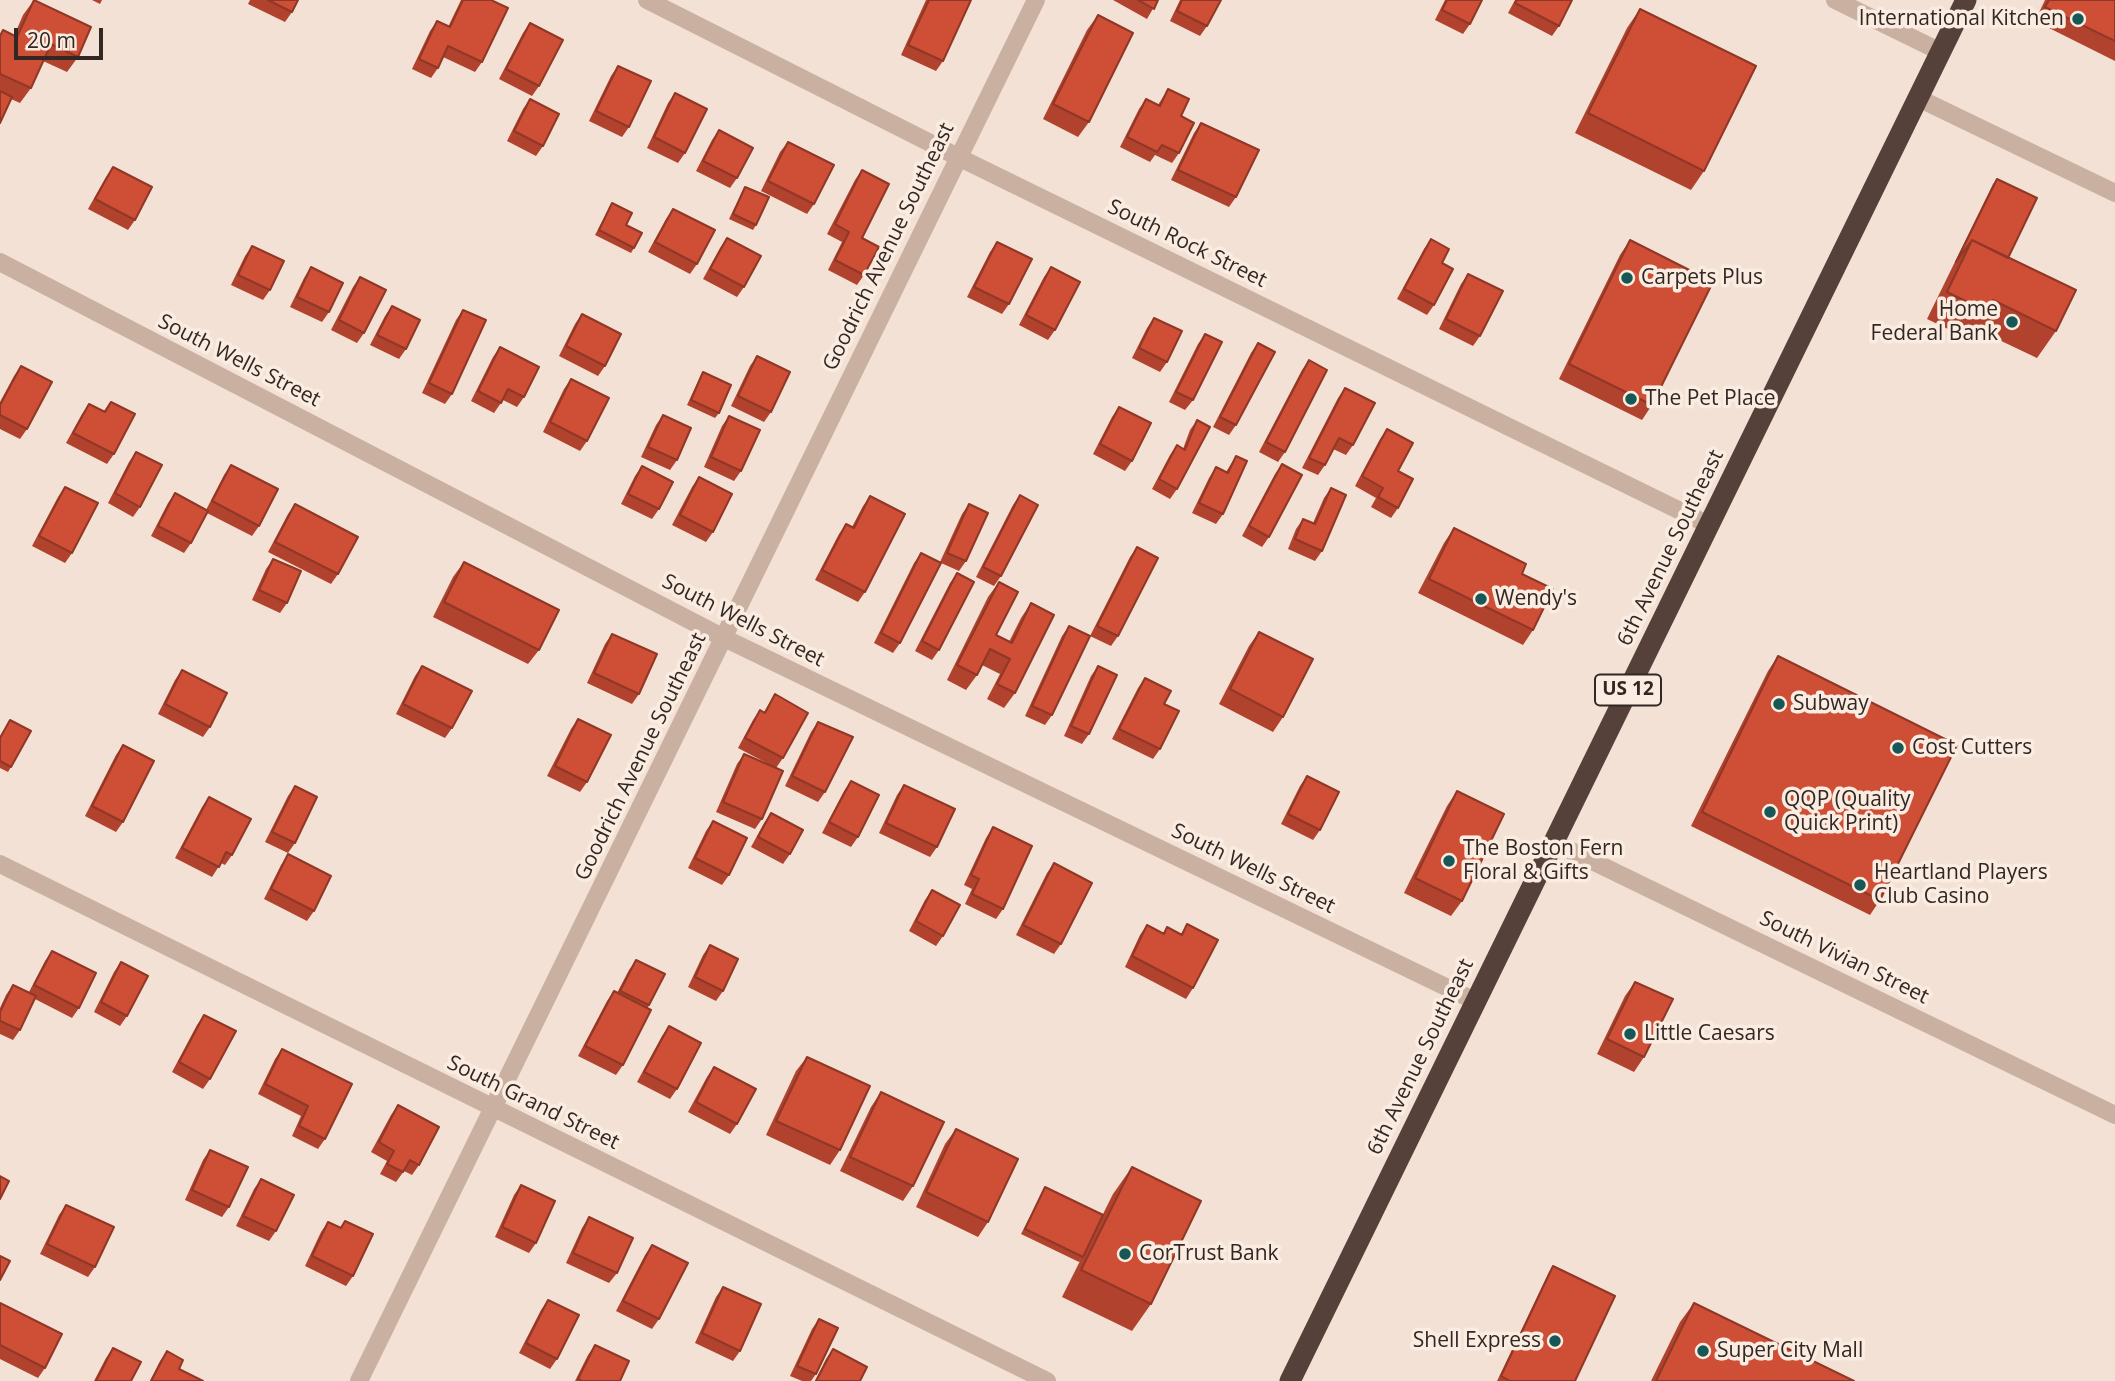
<!DOCTYPE html>
<html>
<head>
<meta charset="utf-8">
<style>
	body { margin:0 }
	#map { position:relative; width:2115px; height:1381px; overflow:hidden; background:#f2e1d4; font-family:"Open Sans",sans-serif }
	canvas { display:block }
	.scale { position:absolute; left:14px; top:28px; width:89px; height:32px; box-sizing:border-box; border:4px solid #332724; border-top:0; padding-left:9px; font-size:21px; line-height:24px; white-space:nowrap; color:#332724; -webkit-text-stroke:5px #faece0; paint-order:stroke }
</style>
</head>
<body>
<div id="map">
<canvas width="2115" height="1381"></canvas>
<div class="scale">20 m</div>
</div>
<script>
const g = document.querySelector('canvas').getContext('2d');
g.lineJoin = 'round';
function trace(path, color, width, dash) {
  g.strokeStyle = color;
  g.lineWidth = width;
  g.lineCap = dash ? 'butt' : 'round';
  g.setLineDash(dash || []);
  g.stroke(path);
}
function paint(path, color) {
  g.fillStyle = color;
  g.fill(path, 'evenodd');
}
function drawText(font, color, halo, rows, align = 'center') {
  g.font = font + ' "Open Sans",sans-serif';
  g.lineWidth = 7;
  g.setLineDash([]);
  g.textBaseline = 'middle';
  g.strokeStyle = halo;
  g.fillStyle = color;
  for (const [text, x, y, turn = 0] of rows) {
    g.save();
    g.translate(x, y);
    g.rotate((+turn || 0) * Math.PI / 180);
    g.textAlign = isNaN(turn) ? turn : align;
    if (halo) g.strokeText(text, 0, 0);
    g.fillText(text, 0, 0);
    g.restore();
  }
}
trace(new Path2D(`
	M647,0L958,157L1709,525
	M1835,0L1941,52
	M1918,98L2115,193
	M0,262L724,638L1475,1001
	M1553,842L2115,1115
	M0,864L1047,1381
	M359,1381L1036,0`), '#cab0a0', 18);
trace(new Path2D(`
	M1290,1381L1966,0`), '#55403a', 21);
paint(new Path2D(`
	M34,0L78,57L67,72L43,61L31,88L20,103L11,99L0,123V34L3,30L14,36L23,15Z
	M92,0H102L100,4Z
	M250,0H298L292,12L285,22L248,4Z
	M461,0H491L482,62L475,72L443,57L438,68L431,78L412,69L430,31L437,21L448,27Z
	M926,0H971L943,61L936,71L901,55Z
	M1113,0H1158L1147,19Z
	M1180,0H1221L1207,26L1200,36L1170,21Z
	M1445,0H1482L1470,24L1463,34L1435,20Z
	M1515,0H1572L1559,26L1552,36L1508,13Z
	M2045,0H2115V61L2035,21Z
	M1640,9L1704,171L1691,190L1575,133L1627,28Z
	M1098,15L1089,122L1078,137L1043,119L1087,30Z
	M530,23L539,86L532,96L499,79L523,33Z
	M618,66L629,127L622,137L589,121L611,76Z
	M1168,89L1181,116L1179,153L1172,163L1155,155L1150,162L1120,147L1139,109L1146,99L1158,105Z
	M675,93L685,153L678,163L647,148L668,103Z
	M530,99L543,146L536,156L507,141L523,109Z
	M1201,123L1236,197L1229,207L1171,180L1194,133Z
	M719,130L737,178L730,188L696,171L712,140Z
	M788,142L814,204L807,214L761,191L780,152Z
	M113,167L135,220L128,230L88,209L106,177Z
	M862,170V238L864,275L857,285L828,270L842,242L827,234L855,180Z
	M1997,179L2008,258L2056,331L2037,358L1976,329L1969,339L1927,319L1993,184Z
	M745,187L756,225L753,230L729,219L742,192Z
	M612,203L626,225L634,248L631,253L595,235Z
	M673,209L697,264L690,274L648,252L666,219Z
	M727,238L744,287L737,297L703,279L720,248Z
	M1431,239L1442,263L1434,305L1427,315L1397,299L1424,249Z
	M1630,240L1652,405L1642,420L1559,379L1620,255Z
	M997,242L1009,304L1002,314L967,297L990,252Z
	M252,246L270,290L263,300L231,285L245,256Z
	M311,267L329,312L322,322L290,307L304,278Z
	M1051,267L1055,330L1048,340L1019,325L1044,277Z
	M1468,274L1480,336L1473,346L1439,329L1461,284Z
	M360,277L364,333L357,343L331,330L353,287Z
	M392,306L406,349L399,359L370,345L385,316Z
	M463,310L452,394L445,404L422,393L456,320Z
	M582,314L605,366L598,376L559,356L575,324Z
	M1154,318L1167,362L1160,372L1132,358L1147,328Z
	M1205,334L1193,400L1185,410L1169,402L1198,344Z
	M1258,343L1236,425L1229,435L1213,427L1251,353Z
	M500,347L524,397L517,407L503,400L494,413L471,401L493,357Z
	M757,356L771,412L764,422L731,406L750,366Z
	M1309,360L1285,452L1278,462L1259,452L1302,370Z
	M21,366L27,429L20,439L0,429V402L14,376Z
	M703,372L719,413L715,418L687,405L700,377Z
	M571,379L587,441L580,451L543,432L564,389Z
	M1345,388L1353,445L1346,455L1333,449L1325,465L1318,475L1302,468L1338,398Z
	M110,402L114,454L107,464L66,443L82,414L89,404L104,411Z
	M1119,407L1132,461L1125,471L1093,454L1112,417Z
	M663,415L677,460L670,470L641,457L656,425Z
	M729,416L741,471L734,481L704,467L722,426Z
	M1197,420L1177,489L1170,499L1152,489L1170,455L1177,445L1183,449L1190,430Z
	M1387,429L1398,508L1391,518L1371,507L1376,498L1355,486L1380,439Z
	M136,452L140,507L133,517L108,503L129,462Z
	M1236,456L1223,514L1216,524L1192,513L1209,478L1216,467L1226,472Z
	M1282,464L1269,537L1262,547L1242,536L1275,474Z
	M231,465L259,526L252,536L207,513L191,543L184,553L151,536L168,503L175,493L206,510L224,475Z
	M642,466L659,509L652,519L621,504L635,476Z
	M699,477L713,532L706,542L672,525L692,487Z
	M65,487L72,553L65,563L32,546L58,497Z
	M1331,488L1322,551L1315,561L1288,549L1296,529L1303,519L1313,523L1324,498Z
	M1020,495L1001,576L994,586L976,577L1013,505Z
	M870,496L865,592L858,602L815,580L839,534L846,524L852,527L863,506Z
	M295,504L338,574L331,584L268,552L288,514Z
	M969,504L966,561L959,571L941,563L900,643L893,653L874,643L914,563L921,553L940,562L962,514Z
	M1454,528L1522,574L1533,630L1523,645L1418,593L1444,543Z
	M1137,547L1118,636L1111,646L1090,636L1130,557Z
	M273,559L287,603L280,613L252,600L266,569Z
	M464,562L539,650L528,664L433,617L453,577Z
	M957,573L939,650L932,660L915,651L950,583Z
	M999,582L996,635L1009,642L1021,618L1031,603L1015,693L1004,708L987,699L1000,674L982,665L977,675L966,690L947,680L988,597Z
	M1069,626L1052,715L1045,725L1025,716L1062,636Z
	M1259,632L1283,717L1273,732L1219,704L1249,646Z
	M612,634L639,694L632,704L587,683L605,644Z
	M1778,656L1880,900L1870,915L1691,826L1768,671Z
	M422,666L452,728L445,738L396,714L415,676Z
	M1098,666L1089,734L1082,744L1064,736L1091,676Z
	M182,670L210,727L203,737L158,714L175,680Z
	M1145,678L1164,704L1160,749L1153,759L1112,739L1138,688Z
	M775,694L783,758L776,768L762,819L755,829L716,812L737,764L744,754L776,768L738,748L753,720L760,710L764,712Z
	M578,719L587,782L580,792L547,776L571,729Z
	M10,720L11,767L8,772L0,768V736Z
	M818,722L825,792L818,802L785,786L811,732Z
	M123,745V822L116,832L85,816L116,755Z
	M1307,776L1320,830L1313,840L1281,824L1300,786Z
	M851,781L858,837L851,847L822,833L844,791Z
	M904,785L937,847L930,857L879,833L897,795Z
	M295,786V843L288,853L265,842L288,796Z
	M1457,791L1462,901L1451,916L1404,893L1447,806Z
	M209,797L232,855L225,865L221,863L212,877L175,858L202,807Z
	M771,813L790,854L783,864L751,847L764,823Z
	M713,821L729,875L722,885L688,868L706,831Z
	M993,827L1003,909L996,919L965,904L972,889L964,885L986,838Z
	M288,854L314,911L307,921L264,899L281,865Z
	M1054,863L1061,944L1054,954L1016,935L1047,873Z
	M932,890L943,936L936,946L909,931L925,900Z
	M1187,924L1193,988L1186,999L1125,967L1140,935L1147,925L1163,933L1167,927L1181,934Z
	M710,945L723,991L716,1001L688,987L703,955Z
	M52,951L79,1008L72,1018L35,999L20,1030L13,1040L0,1034V1008L6,995L13,985L29,992L45,961Z
	M636,960L649,1005L623,1065L616,1075L578,1056L607,1001L614,991L617,993L629,970Z
	M121,962L127,1016L120,1026L94,1012L114,972Z
	M1635,982L1644,1057L1634,1072L1597,1054L1625,996Z
	M204,1015L210,1079L203,1089L172,1072L197,1025Z
	M669,1026L677,1089L670,1099L637,1082L662,1036Z
	M282,1049L325,1139L318,1149L292,1136L301,1116L258,1094L275,1059Z
	M807,1057L840,1150L830,1165L766,1135L796,1071Z
	M714,1067L737,1124L730,1134L688,1112L707,1077Z
	M881,1092L913,1186L903,1201L840,1171L871,1107Z
	M398,1105L419,1165L412,1175L404,1171L396,1182L380,1174L387,1161L371,1152L391,1115Z
	M956,1129L988,1222L978,1237L916,1207L945,1144Z
	M210,1150L229,1207L222,1217L185,1200L203,1160Z
	M1132,1167L1151,1304L1132,1331L1062,1297L1080,1261L1079,1262L1021,1234L1045,1187L1103,1214L1113,1194Z
	M261,1179L276,1231L269,1241L236,1226L254,1189Z
	M521,1185L536,1243L529,1253L495,1237L514,1195Z
	M66,1205L95,1267L88,1277L40,1254L59,1215Z
	M589,1217L617,1273L609,1283L566,1263L582,1228Z
	M345,1221L353,1276L346,1286L305,1266L321,1232L328,1222L340,1228Z
	M652,1245L659,1319L652,1329L616,1311L645,1255Z
	M1553,1266L1575,1381H1497L1549,1272Z
	M723,1287L740,1351L733,1361L695,1343L716,1297Z
	M548,1300L557,1359L550,1369L519,1353L541,1310Z
	M0,1303L45,1368L38,1378L0,1359Z
	M1694,1303L1854,1381H1651L1680,1322Z
	M819,1319L816,1374L811,1381H802L790,1376L812,1329Z
	M595,1345L620,1381H575L588,1355Z
	M113,1348L131,1381H94L106,1358Z
	M833,1349L860,1381H815L826,1359Z
	M167,1351L179,1369L203,1381H150L160,1361Z`), '#b1432e');
const building = new Path2D(`
	M34,0L91,27L78,57L51,44L31,88L0,74V36L3,30L17,37Z
	M268,0H298L292,12Z
	M463,0H491L508,8L482,62L448,46L438,68L419,59L437,21L450,27Z
	M929,0H971L943,61L908,45Z
	M1138,0H1158L1154,9Z
	M1182,0H1221L1207,26L1177,11Z
	M1447,0H1482L1470,24L1442,10Z
	M1517,0H1572L1559,26L1515,3Z
	M2049,0H2115V41L2045,7Z
	M1640,9L1756,66L1704,171L1588,113Z
	M1098,15L1133,33L1089,122L1053,104Z
	M530,23L563,40L539,86L506,69Z
	M618,66L651,81L629,127L596,111Z
	M1168,89L1189,99L1181,116L1194,123L1179,153L1162,145L1157,152L1127,137L1146,99L1160,106Z
	M0,91L12,97L0,123Z
	M675,93L707,109L685,153L654,137Z
	M530,99L559,114L543,146L514,131Z
	M1201,123L1259,150L1236,197L1178,170Z
	M719,130L753,148L737,178L703,161Z
	M788,142L834,165L814,204L768,181Z
	M113,167L152,187L135,220L95,199Z
	M862,170L889,184L862,238L879,247L864,275L835,260L849,232L835,224Z
	M1997,179L2037,198L2008,258L1972,240L1956,262Z
	M745,187L769,197L756,225L733,214Z
	M612,203L632,213L626,225L642,233L634,248L599,230Z
	M673,209L715,230L697,264L655,242Z
	M727,238L761,256L744,287L710,269Z
	M1431,239L1449,249L1442,263L1453,269L1434,305L1404,289Z
	M1630,240L1713,282L1652,405L1569,364Z
	M1972,240L2076,290L2056,331L1993,300L1988,312L1947,292Z
	M997,242L1032,259L1009,304L974,287Z
	M252,246L284,261L270,290L238,275Z
	M311,267L343,283L329,312L297,297Z
	M1051,267L1080,282L1055,330L1026,315Z
	M1468,274L1503,291L1480,336L1446,319Z
	M360,277L386,290L364,333L339,320Z
	M392,306L420,320L406,349L377,335Z
	M463,310L486,320L452,394L429,383Z
	M582,314L621,334L605,366L566,346Z
	M1154,318L1182,331L1167,362L1139,348Z
	M1205,334L1222,342L1193,400L1176,392Z
	M1258,343L1275,352L1236,425L1220,417Z
	M500,347L539,367L524,397L508,389L501,403L478,391Z
	M757,356L790,372L771,412L738,396Z
	M1309,360L1327,370L1285,452L1266,442Z
	M21,366L52,382L27,429L0,415V405Z
	M703,372L731,385L719,413L691,400Z
	M571,379L609,398L587,441L550,422Z
	M1345,388L1375,403L1353,445L1339,438L1325,465L1309,458Z
	M111,402L135,414L114,454L73,433L89,404L105,412Z
	M1119,407L1151,423L1132,461L1100,444Z
	M663,415L691,428L677,460L648,447Z
	M729,416L760,430L741,471L711,457Z
	M1197,420L1210,427L1177,489L1159,479L1177,445L1185,450Z
	M1387,429L1413,443L1398,471L1413,479L1398,508L1378,497L1383,488L1362,476Z
	M136,452L162,465L140,507L115,493Z
	M1236,456L1247,461L1223,514L1199,503L1216,467L1228,473Z
	M1282,464L1302,475L1269,537L1249,526Z
	M231,465L278,489L259,526L212,501Z
	M642,466L673,482L659,509L628,494Z
	M699,477L732,494L713,532L680,515Z
	M65,487L98,503L72,553L39,536Z
	M1331,488L1346,495L1322,551L1295,539L1303,519L1315,524Z
	M175,493L208,511L191,543L158,526Z
	M1020,495L1038,505L1001,576L983,567Z
	M870,496L905,514L865,592L822,570L846,524L854,528Z
	M295,504L358,537L338,574L275,542Z
	M969,504L988,513L966,561L947,553Z
	M1454,528L1526,564L1522,574L1553,589L1533,630L1429,579Z
	M1137,547L1158,558L1118,636L1097,626Z
	M921,553L941,563L900,643L881,633Z
	M273,559L301,571L287,603L259,590Z
	M464,562L559,610L539,650L444,602Z
	M957,573L974,582L939,650L922,641Z
	M999,582L1018,592L996,635L1012,643L1031,603L1054,615L1015,693L997,684L1010,659L990,649L977,675L957,665Z
	M1069,626L1090,636L1052,715L1032,706Z
	M1259,632L1313,659L1283,717L1230,689Z
	M612,634L657,654L639,694L594,673Z
	M1778,656L1957,745L1880,900L1702,812Z
	M422,666L472,691L452,728L403,704Z
	M1098,666L1117,675L1089,734L1071,726Z
	M182,670L227,693L210,727L165,704Z
	M1145,678L1171,691L1164,704L1179,711L1160,749L1119,729Z
	M775,694L808,713L783,758L745,738L760,710L765,713Z
	M578,719L611,735L587,782L555,766Z
	M10,720L31,731L11,767L0,761V738Z
	M818,722L853,737L825,792L792,776Z
	M123,745L154,761L123,822L92,806Z
	M744,754L783,771L762,819L723,802Z
	M1307,776L1339,792L1320,830L1288,814Z
	M851,781L879,795L858,837L829,822Z
	M904,785L955,809L937,847L886,823Z
	M295,786L317,797L295,843L272,832Z
	M1457,791L1504,814L1462,901L1415,878Z
	M209,797L251,819L232,855L226,852L219,867L182,848Z
	M771,813L803,830L790,854L758,837Z
	M713,821L747,838L729,875L695,858Z
	M993,827L1032,846L1003,909L972,894L979,879L971,875Z
	M288,854L331,876L314,911L271,889Z
	M1054,863L1092,883L1061,944L1023,925Z
	M932,890L960,905L943,936L916,921Z
	M1187,924L1218,940L1193,988L1132,956L1147,925L1164,934L1167,927L1182,935Z
	M710,945L738,959L723,991L695,977Z
	M52,951L96,973L79,1008L34,985Z
	M636,960L665,974L649,1005L620,991Z
	M121,962L148,976L127,1016L101,1002Z
	M1635,982L1673,999L1644,1057L1607,1039Z
	M13,985L36,996L20,1030L0,1021V1012Z
	M614,991L651,1010L623,1065L585,1046Z
	M204,1015L236,1031L210,1079L179,1062Z
	M669,1026L701,1043L677,1089L644,1072Z
	M282,1049L352,1084L325,1139L299,1126L308,1106L265,1084Z
	M807,1057L870,1086L840,1150L776,1121Z
	M714,1067L756,1089L737,1124L696,1102Z
	M881,1092L944,1122L913,1186L850,1157Z
	M398,1105L439,1127L419,1165L410,1160L403,1172L387,1164L394,1151L379,1142Z
	M956,1129L1018,1159L988,1222L926,1192Z
	M210,1150L248,1167L229,1207L192,1190Z
	M1132,1167L1201,1201L1151,1304L1081,1270Z
	M0,1176L9,1181L0,1199Z
	M261,1179L294,1195L276,1231L243,1216Z
	M521,1185L555,1201L536,1243L502,1227Z
	M1045,1187L1103,1215L1083,1257L1025,1229Z
	M66,1205L114,1227L95,1267L47,1244Z
	M589,1217L633,1238L617,1273L573,1253Z
	M345,1221L373,1234L353,1276L312,1256L328,1222L341,1228Z
	M652,1245L688,1263L659,1319L623,1301Z
	M0,1256L10,1261L0,1280Z
	M1553,1266L1615,1296L1575,1381H1510L1501,1376Z
	M723,1287L761,1304L740,1351L702,1333Z
	M548,1300L579,1315L557,1359L526,1343Z
	M0,1303L62,1334L45,1368L0,1345Z
	M1694,1303L1854,1381H1656Z
	M819,1319L838,1328L816,1374L797,1366Z
	M595,1345L629,1361L620,1381H582L578,1379Z
	M113,1348L141,1362L131,1381H96Z
	M833,1349L867,1367L860,1381H816Z
	M167,1351L183,1360L179,1369L203,1381H151Z`);
paint(building, '#ce4e36');
trace(building, '#903726', 2);
for (const [x, y, r, color] of [
	[2078,19,7,"#175756"],
	[1627,278,7,"#175756"],
	[2012,322,7,"#175756"],
	[1631,399,7,"#175756"],
	[1481,599,7,"#175756"],
	[1779,704,7,"#175756"],
	[1898,748,7,"#175756"],
	[1770,812,7,"#175756"],
	[1449,861,7,"#175756"],
	[1860,885,7,"#175756"],
	[1630,1034,7,"#175756"],
	[1125,1254,7,"#175756"],
	[1555,1341,7,"#175756"],
	[1703,1351,7,"#175756"]
]) {
  const dot = new Path2D();
  dot.arc(x, y, r, 0, 2 * Math.PI);
  g.fillStyle = color;
  g.fill(dot);
  trace(dot, '#faece0', 2.5);
}
for (const [x, y, w] of [
	[1628,690,66]
]) {
  const box = new Path2D();
  box.roundRect(x - w / 2, y - 15.5, w, 31, 5);
  g.fillStyle = '#faece0';
  g.fill(box);
  trace(box, '#332724', 2);
}
drawText('bold 19px', '#332724', null, [
	["US 12",1628,690]
]);
drawText('21px', '#332724', '#faece0', [
	["International Kitchen",2064,19,"right"],
	["Carpets Plus",1641,278],
	["Home",1998,310,"right"],
	["Federal Bank",1998,334,"right"],
	["The Pet Place",1645,399],
	["Wendy's",1495,599],
	["Subway",1793,704],
	["Cost Cutters",1912,748],
	["QQP (Quality",1784,800],
	["Quick Print)",1784,824],
	["The Boston Fern",1463,849],
	["Floral & Gifts",1463,873],
	["Heartland Players",1874,873],
	["Club Casino",1874,897],
	["Little Caesars",1644,1034],
	["CorTrust Bank",1139,1254],
	["Shell Express",1541,1341,"right"],
	["Super City Mall",1717,1351]
], 'left');
drawText('21px', '#332724', '#faece0', [
	["South Rock Street",1187,244,26],
	["Goodrich Avenue Southeast",889,247,-64],
	["South Wells Street",239,361,27],
	["6th Avenue Southeast",1671,548,-64],
	["South Wells Street",743,621,27],
	["Goodrich Avenue Southeast",641,757,-64],
	["South Wells Street",1253,869,26],
	["South Vivian Street",1844,958,26],
	["6th Avenue Southeast",1421,1057,-64],
	["South Grand Street",533,1103,26]
]);
</script>
</body>
</html>
